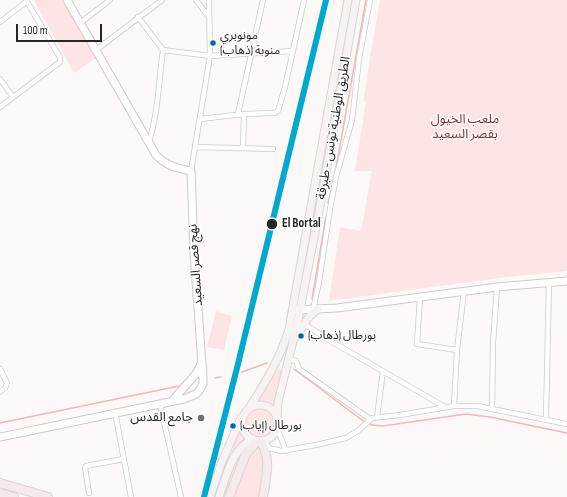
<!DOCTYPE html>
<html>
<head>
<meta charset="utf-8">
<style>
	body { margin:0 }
	#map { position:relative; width:567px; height:497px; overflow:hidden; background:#fdf9f8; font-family:"Sofia Sans Condensed",sans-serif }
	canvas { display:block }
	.scale { position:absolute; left:16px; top:24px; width:86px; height:18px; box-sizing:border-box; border:2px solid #282524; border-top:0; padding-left:5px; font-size:12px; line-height:14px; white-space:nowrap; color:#282524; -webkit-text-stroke:3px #fff; paint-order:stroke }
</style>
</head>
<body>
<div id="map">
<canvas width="567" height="497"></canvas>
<div class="scale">100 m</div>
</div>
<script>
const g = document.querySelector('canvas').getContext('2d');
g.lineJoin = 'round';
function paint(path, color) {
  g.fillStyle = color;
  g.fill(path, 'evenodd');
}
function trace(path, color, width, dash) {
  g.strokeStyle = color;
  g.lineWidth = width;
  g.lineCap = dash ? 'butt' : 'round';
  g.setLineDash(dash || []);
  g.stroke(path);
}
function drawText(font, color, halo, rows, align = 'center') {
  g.font = font + ' "Sofia Sans Condensed","Noto Sans Arabic",sans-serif';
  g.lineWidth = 3;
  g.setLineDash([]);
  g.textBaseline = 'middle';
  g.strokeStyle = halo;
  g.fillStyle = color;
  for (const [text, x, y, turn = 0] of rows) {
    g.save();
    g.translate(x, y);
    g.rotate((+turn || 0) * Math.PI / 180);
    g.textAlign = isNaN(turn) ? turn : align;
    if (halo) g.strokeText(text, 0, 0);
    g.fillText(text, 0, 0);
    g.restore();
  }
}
paint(new Path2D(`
	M34,0H66L97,57L74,73Z
	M380,0H567V271L499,278L329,301L340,227L361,231L372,171H355L366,102L364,100L370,57Z
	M216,311L232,316L224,350L207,347Z
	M279,368L282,370L275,424L267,448L266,477L268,497H214L238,434L248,414Z`), '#fce5e4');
trace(new Path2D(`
	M336,168L366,0
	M328,203L333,183
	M312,299L326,216
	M294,369L362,420L372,425L383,426L466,414L490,417L567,433
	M242,372L267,363
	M215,378L221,377
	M0,423L179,386`), '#eeb9b6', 1.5);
const street = new Path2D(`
	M196,0L209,17
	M138,17L163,50C159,78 158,115 149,141
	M0,22L27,1
	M80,23L110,0
	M96,50L162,0
	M163,50L210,56L292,51
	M0,79L13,97
	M0,107L60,62V58L58,54L26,0
	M238,114L263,0
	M200,119L244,114L274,113L278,111L285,87L304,0
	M195,147L273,149
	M243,148L244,114
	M191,171L210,56L209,0
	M420,297L417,344L457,350
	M313,310L319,282L330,209L336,177L352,120L359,59L370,0
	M304,324L329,340L445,407
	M288,359L296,361L299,369L370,419
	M0,369L7,383L5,388L0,392
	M160,404L181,497
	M454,406L457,350L464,291
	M492,408L493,343L497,287
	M115,412L131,497
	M377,417L383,371
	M546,419L549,282
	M277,428L286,451
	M264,442L269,448L281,451L316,445L346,438L359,430L372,418L400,415L454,406H477L567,424
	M89,493L85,468L86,466L124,459`);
const secondary = new Path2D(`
	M295,310L337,308L497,287L567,281
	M172,401L196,374L202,362
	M0,437L184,399L196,394L199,391L203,384V378L194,253L191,171C177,168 166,166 156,155L67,0`);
const primary = new Path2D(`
	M296,337L308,318L318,309
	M242 423a18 18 0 1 1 36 0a18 18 0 1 1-36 0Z
	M248,410C265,382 279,362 289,329L348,0
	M277,420L278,402L297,325L319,212L356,0
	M210,497L221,464L241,418
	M219,497C226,477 232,448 253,439`);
const highway = new Path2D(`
	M260,441C272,457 266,478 263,497
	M0,483L48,497
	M0,493L14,497
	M229,497L246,454L257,441`);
trace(street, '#cecac9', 6);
trace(secondary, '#cecac9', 9);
trace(primary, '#d7d5d5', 9);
trace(highway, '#d7d5d5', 10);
trace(street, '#fffefe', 4.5);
trace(secondary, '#fffefe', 7);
trace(primary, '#f8f3f2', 7);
trace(highway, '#f4ebea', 8);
trace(new Path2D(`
	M204,497L238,364L326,0`), '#00a9ce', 6);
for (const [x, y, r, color] of [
	[213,43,3.5,"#0065bd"],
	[272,224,6,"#282524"],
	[301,336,3.5,"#0065bd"],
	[201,418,4,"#736f6e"],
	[233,426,3.5,"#0065bd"]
]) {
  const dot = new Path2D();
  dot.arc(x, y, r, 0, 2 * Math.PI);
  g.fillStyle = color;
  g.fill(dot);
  trace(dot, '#fff', 1.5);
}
drawText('12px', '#282524', '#fff', [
	["مونوبري",220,36],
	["منوبة (ذهاب)",220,51],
	["بورطال (ذهاب)",308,336],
	["بورطال (إياب)",240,426]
], 'left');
drawText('13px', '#873032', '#fff', [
	["ملعب الخيول",465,120],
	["بقصر السعيد",465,135]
]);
drawText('13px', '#282524', '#fff', [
	["الطريق الوطنية تونس - طبرقة",334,128,-80],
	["نهج قصر السعيد",196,265,-94]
]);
drawText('bold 13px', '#282524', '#fff', [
	["El Bortal",282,224]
], 'left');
drawText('13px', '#282524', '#fff', [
	["جامع القدس",193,418]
], 'right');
</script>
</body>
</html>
